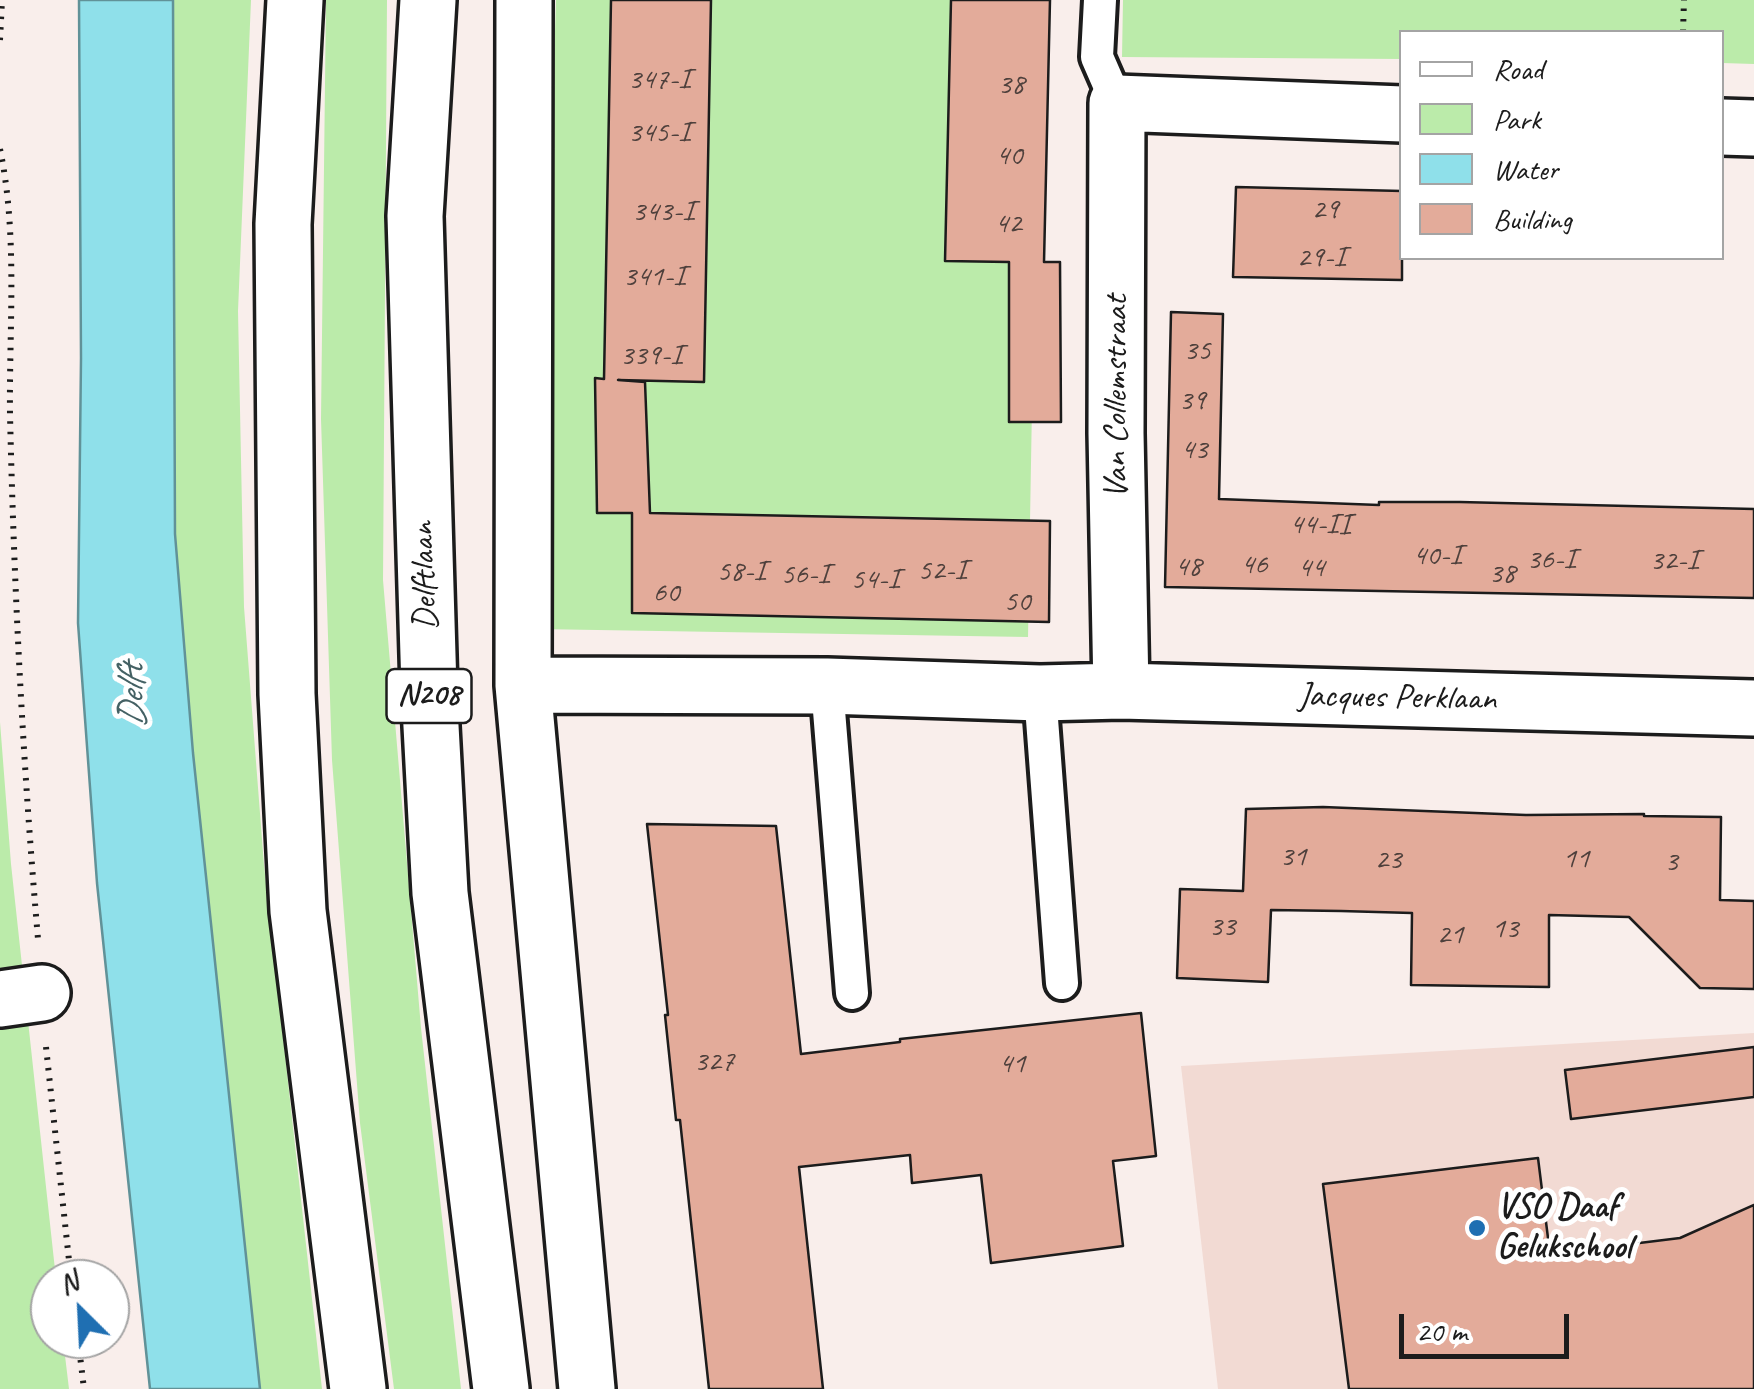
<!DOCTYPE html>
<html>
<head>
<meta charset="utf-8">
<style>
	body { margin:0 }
	#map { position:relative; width:1754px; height:1389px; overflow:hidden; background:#f9eeeb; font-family:Caveat,sans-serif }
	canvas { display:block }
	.legend { position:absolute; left:1399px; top:30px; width:325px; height:230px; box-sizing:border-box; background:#fff; border:2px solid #a4a4a4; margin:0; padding:12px 18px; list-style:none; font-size:30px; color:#1c1c1c }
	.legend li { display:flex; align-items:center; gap:20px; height:50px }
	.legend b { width:50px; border:2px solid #a4a4a4 }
	.north { position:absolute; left:30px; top:1259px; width:100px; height:100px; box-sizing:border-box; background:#fff; border:2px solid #a4a4a4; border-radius:50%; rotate:336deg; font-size:28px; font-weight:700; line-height:40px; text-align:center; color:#1c1c1c }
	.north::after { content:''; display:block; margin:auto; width:35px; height:45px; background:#1f6fb2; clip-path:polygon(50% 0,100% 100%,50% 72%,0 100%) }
	.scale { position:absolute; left:1399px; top:1314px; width:170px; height:45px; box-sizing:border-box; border:5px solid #1c1c1c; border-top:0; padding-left:12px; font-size:30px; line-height:35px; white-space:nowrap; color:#1c1c1c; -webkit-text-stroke:8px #fff; paint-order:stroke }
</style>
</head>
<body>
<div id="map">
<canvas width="1754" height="1389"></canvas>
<ul class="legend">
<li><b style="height:12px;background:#fff"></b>Road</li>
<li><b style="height:28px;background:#bbebaa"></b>Park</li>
<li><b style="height:28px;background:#8fe0ea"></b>Water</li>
<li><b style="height:28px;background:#e3ab9a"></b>Building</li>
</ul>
<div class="north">N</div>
<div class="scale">20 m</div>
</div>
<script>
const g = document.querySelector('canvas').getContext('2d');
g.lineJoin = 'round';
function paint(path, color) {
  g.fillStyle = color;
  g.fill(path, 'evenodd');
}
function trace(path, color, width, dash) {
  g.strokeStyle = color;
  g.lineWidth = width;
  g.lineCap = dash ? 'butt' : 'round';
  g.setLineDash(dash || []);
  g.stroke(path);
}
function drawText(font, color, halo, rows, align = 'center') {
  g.font = font + ' Caveat,sans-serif';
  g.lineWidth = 10;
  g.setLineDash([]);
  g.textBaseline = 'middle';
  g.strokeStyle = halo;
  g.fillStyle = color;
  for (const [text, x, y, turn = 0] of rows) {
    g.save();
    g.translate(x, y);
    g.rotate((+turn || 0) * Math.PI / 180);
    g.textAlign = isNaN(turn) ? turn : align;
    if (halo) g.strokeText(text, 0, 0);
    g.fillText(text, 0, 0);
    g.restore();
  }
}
paint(new Path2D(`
	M1754,1033V1389H1218L1181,1066Z`), '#f2dad3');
paint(new Path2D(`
	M173,0H251L238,311L244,607L264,865L322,1389H260L253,1333L193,753L175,534Z
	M326,0H387L383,580L421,1028L461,1389H394L360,1123L332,760L321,419Z
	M556,0H1019L1038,57L1028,637L536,629Z
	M1123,0H1754V64L1722,63V32H1402L1401,59L1122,57Z
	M0,722L11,864L56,1279H50V1339H63L69,1389H0Z`), '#bbebaa');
const water = new Path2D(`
	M79,0H173L175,534L193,753L260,1389H150L97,883L78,623L81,358Z`);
paint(water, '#8fe0ea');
trace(water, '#619298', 2.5);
const building = new Path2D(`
	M611,0H711L704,382L618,380L645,382L650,513L1050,521L1049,622L632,613V513H597L595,378L604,379Z
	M951,0H1050L1044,262H1060L1061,422H1009V262L945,261Z
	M1236,187L1402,191V280L1233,277Z
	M1171,312L1223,314L1219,499L1379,505V502H1460L1754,509V598L1165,587Z
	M1323,807L1526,815L1644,814V816L1721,817L1720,900L1754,901V989L1700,988L1629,917L1549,915V987L1411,985L1412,913L1341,911L1271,910L1268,982L1177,978L1180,889L1243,891L1246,809Z
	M647,824L776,826L801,1054L900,1042V1039L1141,1013L1156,1156L1113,1161L1123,1246L991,1263L981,1175L912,1183L910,1155L799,1167L823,1389H709L680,1120H676L665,1015H668Z
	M1754,1047V1097L1571,1119L1565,1070Z
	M1538,1158L1550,1254L1680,1238L1754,1205V1389H1349L1323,1184Z`);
paint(building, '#e3ab9a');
trace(building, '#1c1c1c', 2.5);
const lane = new Path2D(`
	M1100,0L1097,57L1117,103
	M827,686L852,993
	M1040,693L1062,983`);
const street = new Path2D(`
	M524,0L523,685L587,1389
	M1722,127L1754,128
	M523,685L827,686L1040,693L1121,691L1754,708
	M1121,691L1116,433L1117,103L1402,114
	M0,999L42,993`);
const primary = new Path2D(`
	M295,0L283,224L287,694L298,911L358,1389
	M428,0L415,216L429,689L440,893L501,1389`);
trace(lane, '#1c1c1c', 40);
trace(street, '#1c1c1c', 62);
trace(primary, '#1c1c1c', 62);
trace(new Path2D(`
	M1683,32L1684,0
	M0,40L2,0
	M0,149C18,235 9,326 10,414C14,589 23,765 38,939
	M46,1047L71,1279
	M78,1339L84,1389`), '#1c1c1c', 6, [2.5, 8]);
trace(lane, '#fff', 32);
trace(street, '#fff', 55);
trace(primary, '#fff', 55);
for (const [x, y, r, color] of [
	[1477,1228,10,"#1f6fb2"]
]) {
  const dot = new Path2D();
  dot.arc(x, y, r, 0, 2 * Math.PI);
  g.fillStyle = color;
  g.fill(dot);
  trace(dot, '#fff', 4);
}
drawText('30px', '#4e403c', null, [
	["347-I",659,80],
	["38",1011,85],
	["345-I",659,133],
	["40",1009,156],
	["29",1325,210],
	["343-I",663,212],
	["42",1008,224],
	["29-I",1321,258],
	["341-I",654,277],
	["35",1197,351],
	["339-I",651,356],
	["39",1192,401],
	["43",1194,450],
	["44-II",1320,525],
	["40-I",1437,556],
	["36-I",1551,560],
	["32-I",1674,561],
	["46",1254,565],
	["48",1188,567],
	["44",1311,568],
	["52-I",942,571],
	["58-I",741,572],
	["38",1502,574],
	["56-I",805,575],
	["54-I",875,580],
	["60",666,593],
	["50",1017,602],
	["31",1293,857],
	["11",1576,859],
	["23",1388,860],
	["3",1671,862],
	["33",1222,927],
	["13",1505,929],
	["21",1450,935],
	["327",714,1062],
	["41",1012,1064]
]);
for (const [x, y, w] of [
	[429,696,85]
]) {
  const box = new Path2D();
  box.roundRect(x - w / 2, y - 27, w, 54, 8);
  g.fillStyle = '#fff';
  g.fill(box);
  trace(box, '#1c1c1c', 2.5);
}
drawText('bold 32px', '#1c1c1c', null, [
	["N208",429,696]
]);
drawText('35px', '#1c1c1c', '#fff', [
	["Van Collemstraat",1117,397,-90],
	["Delftlaan",425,576,-92],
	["Jacques Perklaan",1397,698,1]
]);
drawText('bold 35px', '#1c1c1c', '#fff', [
	["VSO Daaf",1497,1208],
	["Gelukschool",1497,1248]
], 'left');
drawText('italic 38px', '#446164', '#fff', [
	["Delft",133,696,-92]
]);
</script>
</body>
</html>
